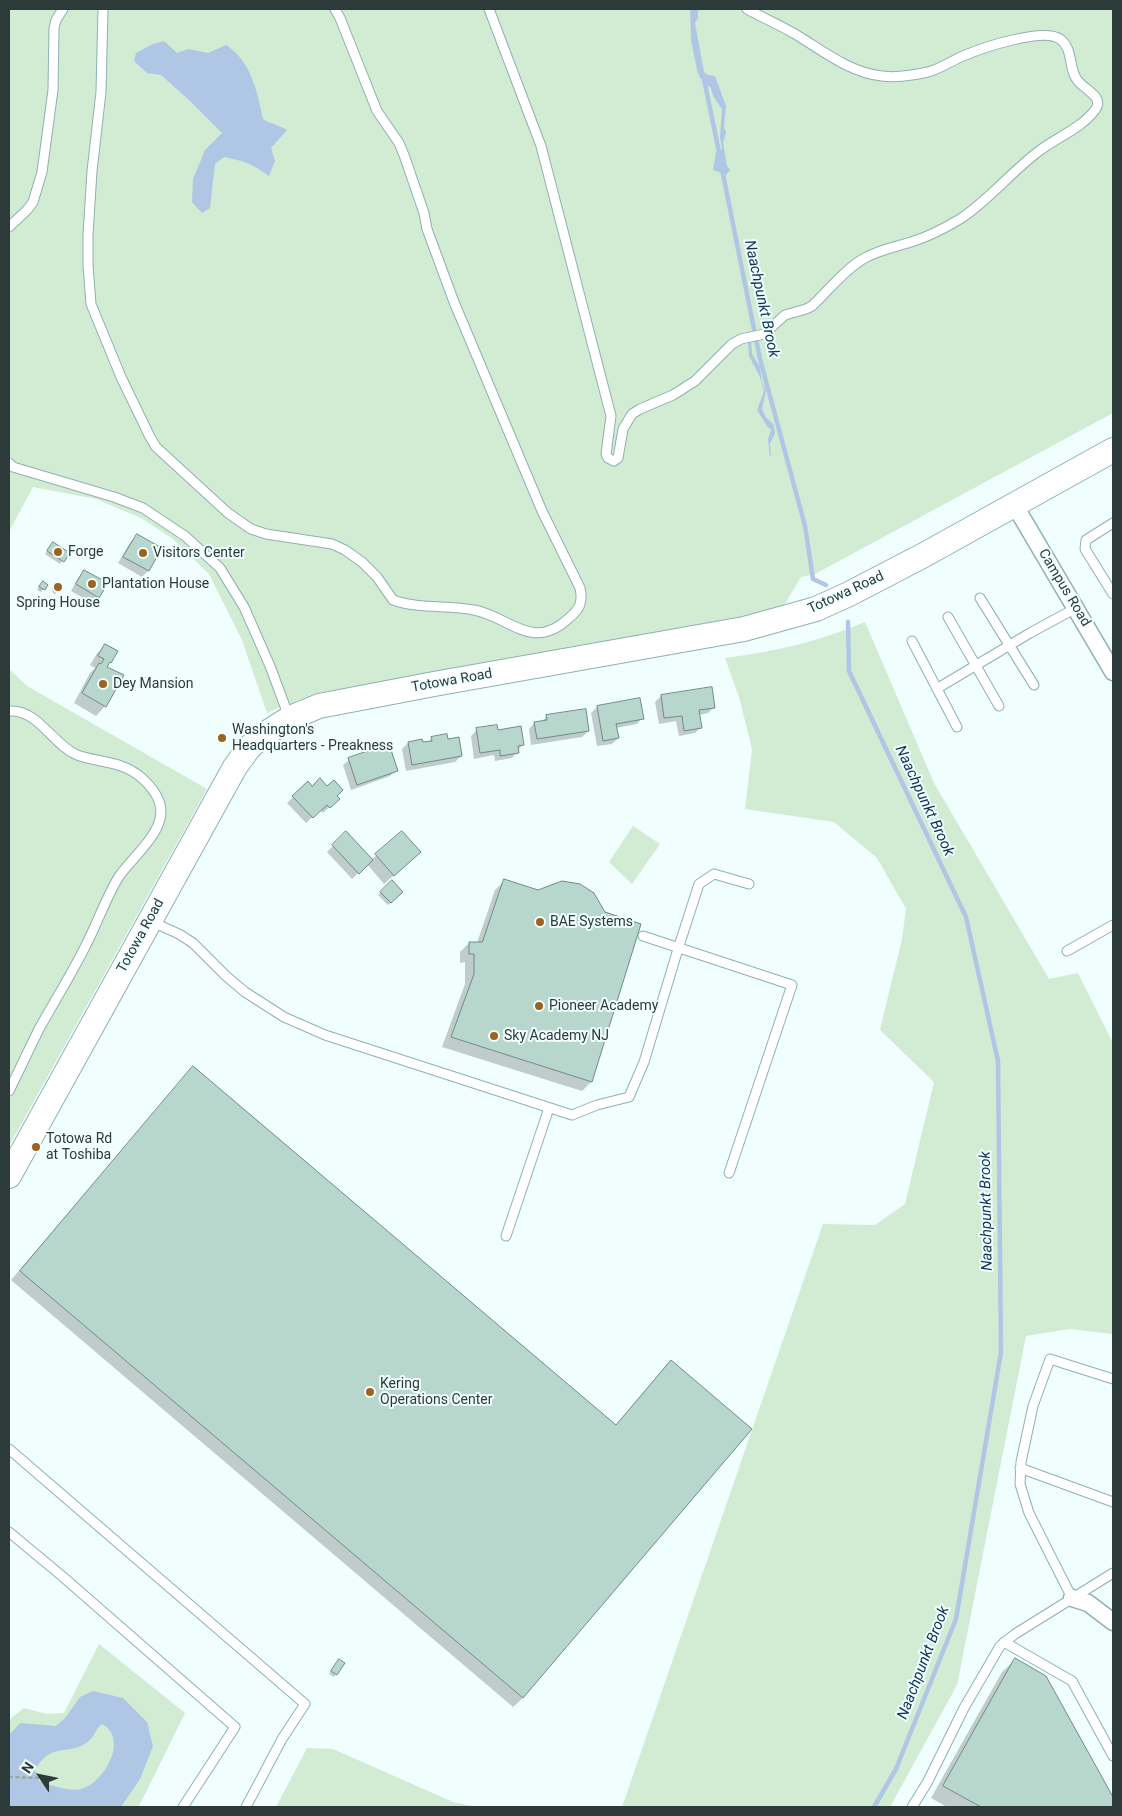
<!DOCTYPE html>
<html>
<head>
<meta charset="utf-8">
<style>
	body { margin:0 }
	#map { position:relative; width:1122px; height:1816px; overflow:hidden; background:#f0fefe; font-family:Roboto,sans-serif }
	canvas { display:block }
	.frame { position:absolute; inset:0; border:10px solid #2c3a3a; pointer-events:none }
	.north { position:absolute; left:15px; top:1751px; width:50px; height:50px; -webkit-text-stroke:4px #f0fefe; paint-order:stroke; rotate:304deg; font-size:14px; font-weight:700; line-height:20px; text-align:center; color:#2c3a3a }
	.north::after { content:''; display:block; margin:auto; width:18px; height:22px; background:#2c3a3a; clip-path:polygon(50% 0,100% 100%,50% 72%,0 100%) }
</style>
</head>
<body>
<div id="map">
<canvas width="1122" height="1816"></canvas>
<div class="frame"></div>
<div class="north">N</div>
</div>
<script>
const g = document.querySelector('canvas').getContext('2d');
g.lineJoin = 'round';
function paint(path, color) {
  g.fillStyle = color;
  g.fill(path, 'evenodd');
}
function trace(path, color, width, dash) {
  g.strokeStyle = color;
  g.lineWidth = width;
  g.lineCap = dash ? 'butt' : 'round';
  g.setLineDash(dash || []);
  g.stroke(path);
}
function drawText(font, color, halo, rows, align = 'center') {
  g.font = font + ' Roboto,sans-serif';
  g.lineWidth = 4;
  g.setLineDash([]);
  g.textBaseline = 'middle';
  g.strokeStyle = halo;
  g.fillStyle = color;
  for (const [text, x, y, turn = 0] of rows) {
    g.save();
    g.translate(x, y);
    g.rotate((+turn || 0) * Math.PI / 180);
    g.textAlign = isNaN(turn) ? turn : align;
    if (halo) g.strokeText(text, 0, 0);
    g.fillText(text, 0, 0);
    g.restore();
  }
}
paint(new Path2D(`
	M9,9H1113V413L815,574L801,577L783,607L745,616L313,694L267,713L242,640L209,574L173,539L141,518L96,499L33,487L9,532Z
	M865,622L934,783L1049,979L1078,973L1113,1043V1334L1069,1329L1026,1336L957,1685L890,1807H622L823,1224L875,1225L905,1204L934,1082L880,1030L902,939L906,909L877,858L834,822L745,809L752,749L739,697L725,658C773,652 821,641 865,622Z
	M9,669L27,686L207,789L9,1146Z
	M633,826L660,844L632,884L609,862Z
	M99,1644L185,1713L143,1798L138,1807H9V1724L11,1718L24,1708L47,1714L64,1713Z
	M307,1748L333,1749L453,1802L477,1807H276Z`), '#d2ebd3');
paint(new Path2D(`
	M690,9H698V18L695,23L704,72L708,75L715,76L726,106L724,127L726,133L723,143L727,166L730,170L726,175L713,170L716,152L722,150L720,137L722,109L713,96L711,88L700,78L697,70L691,40Z
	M164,41L177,53L188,49L208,53L226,45C251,61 257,91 263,119C271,124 279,125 287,130L271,148L275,161L269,176C253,164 244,161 224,157L215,164L210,208L202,213L192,202L193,179L205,150L222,133L189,100L161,75L147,73L134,61L136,53L153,44Z
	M751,339L752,354L760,367L762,382L766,391L762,409L765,416L774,425L775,433L770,444L771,455L770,457L768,439L771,430L767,426L757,410L764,391L760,377L749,356L748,341Z
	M93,1691L123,1698L147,1722L153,1746L140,1779L121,1807H9V1735L20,1723L56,1726L65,1718L80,1697ZM102,1724C130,1739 103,1784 81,1789C69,1792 50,1785 39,1781L35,1770C53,1739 70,1758 90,1740C95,1735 96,1728 102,1724Z`), '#afc7e5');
paint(new Path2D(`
	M137,536L160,549L148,571L142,577L118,563L131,541Z
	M51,546L68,554L60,564L45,554Z
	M84,572L98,597L92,603L71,591L78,578Z
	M40,585H47L41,592L37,590Z
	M55,587L58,591L55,594L52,592Z
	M105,645L110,662L106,667L105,706L96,716L74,703L90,673L95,668L90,665L96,655Z
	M661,696L714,707L708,713L699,715L701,727L695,733L679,736L676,721L659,724L655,702Z
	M639,700L642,718L637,724L616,728L618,738L612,744L597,746L591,713L597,707Z
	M547,716L588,731L582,737L531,745L529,729L534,723L541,722Z
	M477,730L497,731L523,744L512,758L495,761L494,755L474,759L471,736Z
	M432,738L447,740L461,756L455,762L406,771L402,749L408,743H427Z
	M349,760L396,770L390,776L351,790L343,765Z
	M308,783L312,787L336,796L338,799L323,813L320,810L306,823L287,803Z
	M346,833L371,860L402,833L410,861L384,884L367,864L352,879L327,852Z
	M392,881L402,892L388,905L378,895Z
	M504,881L639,924L591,1082L582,1091L442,1047L465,984V962L460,963V952L469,943H477L495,890Z
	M193,1068L615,1426L671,1362L523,1698L513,1707L11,1280Z
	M1015,1660L1045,1677L1113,1800V1807H947L931,1798L1002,1672Z
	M336,1663V1674L334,1677L329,1674Z`), '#0003');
trace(new Path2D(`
	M704,79L720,157
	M722,169L760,359L805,526L813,579L826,585
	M848,622L849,671L966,917L998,1061L1001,1352L956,1619L896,1769L874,1807`), '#afc7e5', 4.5);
const building = new Path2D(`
	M137,534L162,548L149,571L123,557Z
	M53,542L70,553L64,562L47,551Z
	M84,570L108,583L99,598L76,584Z
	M43,581L48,585L45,590L39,587Z
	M57,583L62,586L59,592L53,589Z
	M105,644L118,651L111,663L110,662L107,667L124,675L106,707L82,693L99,663L101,664L104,659L98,656Z
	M712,687L715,708L699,710L702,728L684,731L682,716L664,718L661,695Z
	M640,698L644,719L616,724L619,738L603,741L597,706Z
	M586,709L589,731L537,739L534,722L547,720L546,715Z
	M497,725L498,730L521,726L524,745L518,746L519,753L500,756V750L480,753L476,728Z
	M447,734L448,739L459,737L462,756L412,765L408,742L422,739L423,742L432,741L431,737Z
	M389,744L398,771L357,785L348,758Z
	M320,778L327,786L334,780L343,790L337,796L340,799L330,808L327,805L313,818L292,796L308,781L312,786Z
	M346,831L373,860L359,874L332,845Z
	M402,831L421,852L394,876L375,854Z
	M504,879L538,890L562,881L580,884L594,893L605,912L641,924L592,1082L451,1037L474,974V954H469V942H482Z
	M392,880L403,892L391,903L380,892Z
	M193,1066L616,1425L671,1360L752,1429L523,1698L20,1271Z
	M1015,1658L1046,1676L1113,1797V1807H981L943,1786Z
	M339,1659L345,1663L337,1675L331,1671Z`);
paint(building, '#b7d7cc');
trace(building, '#6f8c83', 1);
const service = new Path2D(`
	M103,9L101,92L92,171L88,235V265L91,304L121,377L150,437L156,447L228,513L251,529L266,534L332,544L345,550L362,562L377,577L393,600C418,609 447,605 474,610C509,616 532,653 569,618C580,609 583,602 580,588L542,511L454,302L427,229L424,213L404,155L399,143L377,111L340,18L335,9
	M489,9L541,146L611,416L606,454L608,458L614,461L618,458L623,429L632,414L640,409L673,395L695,381L732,344L741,339L764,334L785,315L806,309L812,306C828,291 844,270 863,259C878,250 895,247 911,242C928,237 945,228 960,219C987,202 1012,171 1039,151C1056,138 1083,127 1095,110C1105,97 1085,90 1078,81C1068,70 1074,49 1060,39C1043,27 982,48 963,56C951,61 940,69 928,72C914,75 895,78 882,76C850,73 822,50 795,34C780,25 763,18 747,9
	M9,227L27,210L33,202L42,172L53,90L54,28L56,20L63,9
	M9,463L13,467L114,497L143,508L185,536L220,568L244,607L270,666L289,717
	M1113,523L1086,540L1085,549L1113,594
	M980,598L1034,685
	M948,617L999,706
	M912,641L957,727
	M938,688L1030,633L1076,608
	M9,711C38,709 52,744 77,755C91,760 107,761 121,766C137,771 153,786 159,801C170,830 131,857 118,878C105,900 97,924 85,947C71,975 54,1002 39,1029C29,1050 19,1070 9,1091
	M150,921L179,934L193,943L226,976L245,992L284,1017L325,1035L572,1115L597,1105L629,1097L644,1062L678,949L699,884L714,874L749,884
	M643,936L792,985L729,1173
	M1067,951L1113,925
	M506,1236L549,1108
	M9,1449L305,1704L282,1739L246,1807
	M1020,1468L1113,1502
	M9,1532L62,1576L235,1727L183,1807
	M1072,1598L1029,1513L1020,1484L1021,1462L1033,1406L1050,1359L1113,1379
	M1004,1642L1072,1681L1113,1756
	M912,1807L927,1783L964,1708L1000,1646L1015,1634L1113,1573`);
const minor = new Path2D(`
	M1014,504L1113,672
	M1072,1598L1088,1603L1113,1622`);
const secondary = new Path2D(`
	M9,1176L235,767L248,749L259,738L290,718L319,706L434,684L744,629L816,609L849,594L924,555L1113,450`);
trace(service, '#8fb1b2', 11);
trace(minor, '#8fb1b2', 19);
trace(secondary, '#8fb1b2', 26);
trace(new Path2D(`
	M9,1777L42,1778`), '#9aa8a8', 2.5, [4, 2.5]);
trace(service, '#fff', 9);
trace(minor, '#fff', 16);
trace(secondary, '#fff', 24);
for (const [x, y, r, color] of [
	[58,552,5,"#9c6320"],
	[143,553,5,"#9c6320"],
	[92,584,5,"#9c6320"],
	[58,587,5,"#9c6320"],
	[103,684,5,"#9c6320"],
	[222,738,5,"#9c6320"],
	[540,922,5,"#9c6320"],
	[539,1006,5,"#9c6320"],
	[494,1036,5,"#9c6320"],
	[36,1147,5,"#9c6320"],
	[370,1392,5,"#9c6320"]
]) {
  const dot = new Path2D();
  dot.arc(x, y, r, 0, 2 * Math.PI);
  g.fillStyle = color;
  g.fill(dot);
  trace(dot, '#f0fefe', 2);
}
drawText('14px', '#2c3a3a', '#f0fefe', [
	["Forge",68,552],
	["Visitors Center",153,553],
	["Plantation House",102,584],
	["Spring House",58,603,"center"],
	["Dey Mansion",113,684],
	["Washington's",232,730],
	["Headquarters - Preakness",232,746],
	["BAE Systems",550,922],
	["Pioneer Academy",549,1006],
	["Sky Academy NJ",504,1036],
	["Totowa Rd",46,1139],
	["at Toshiba",46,1155],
	["Kering",380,1384],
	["Operations Center",380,1400]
], 'left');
drawText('14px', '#2c3a3a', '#f0fefe', [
	["Campus Road",1064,588,59],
	["Totowa Road",846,593,-25],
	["Totowa Road",452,681,-10],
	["Totowa Road",141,936,-61]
]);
drawText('italic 15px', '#103359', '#f0fefe', [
	["Naachpunkt Brook",761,299,78],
	["Naachpunkt Brook",924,801,65],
	["Naachpunkt Brook",987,1211,-91],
	["Naachpunkt Brook",924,1663,-69]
]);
</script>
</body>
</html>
